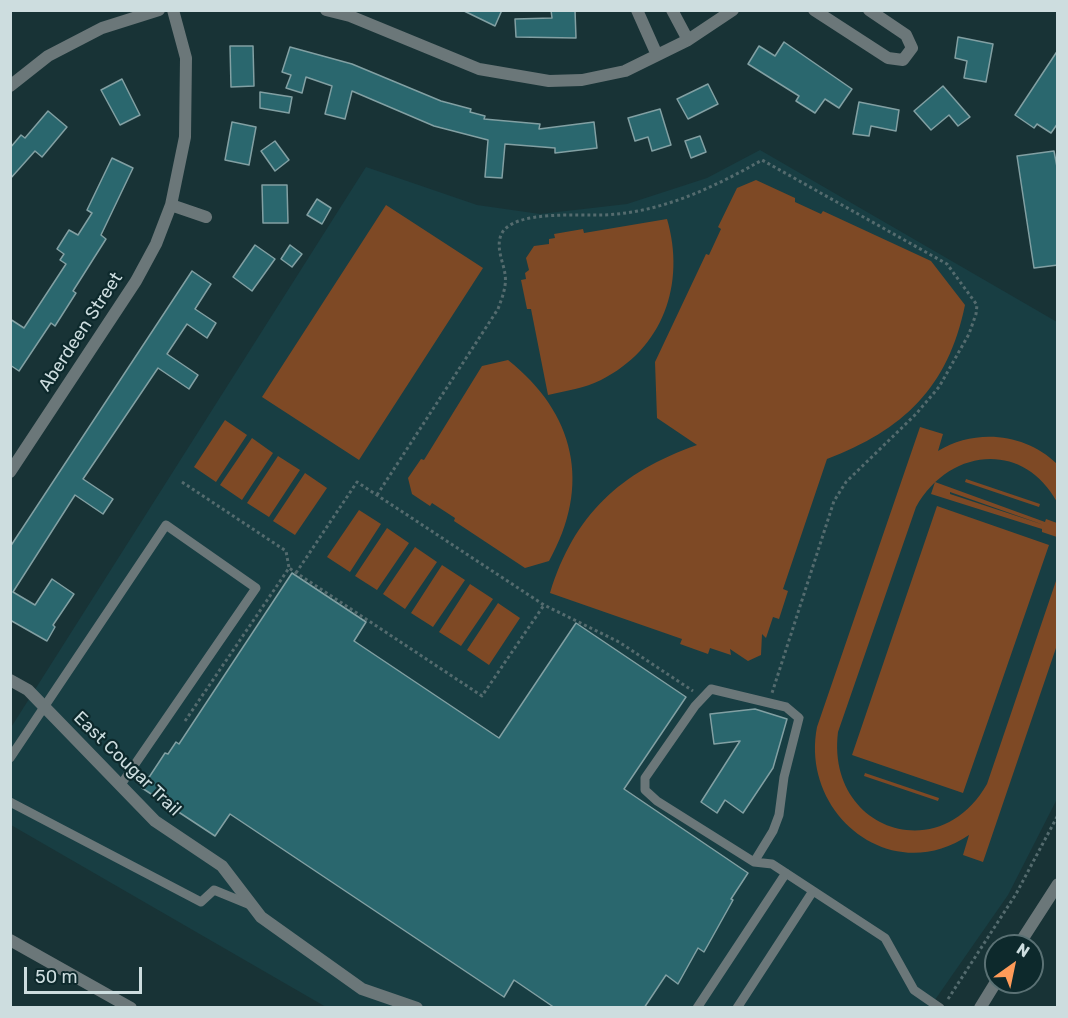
<!DOCTYPE html>
<html>
<head>
<meta charset="utf-8">
<style>
	body { margin:0 }
	#map { position:relative; width:1068px; height:1018px; overflow:hidden; background:#183336; font-family:Rubik,sans-serif }
	canvas { display:block }
	.frame { position:absolute; inset:0; border:12px solid #cddddf; pointer-events:none }
	.north { position:absolute; left:984px; top:934px; width:60px; height:60px; box-sizing:border-box; background:#0d292c; border:2px solid #5a7174; border-radius:50%; rotate:33deg; font-size:16px; font-weight:700; line-height:24px; text-align:center; color:#cddddf }
	.north::after { content:''; display:block; margin:auto; width:21px; height:27px; background:#fe9b59; clip-path:polygon(50% 0,100% 100%,50% 72%,0 100%) }
	.scale { position:absolute; left:24px; top:967px; width:118px; height:27px; box-sizing:border-box; border:3px solid #cddddf; border-top:0; padding-left:8px; font-size:18px; line-height:21px; white-space:nowrap; color:#cddddf; -webkit-text-stroke:4px #0d292c; paint-order:stroke }
</style>
</head>
<body>
<div id="map">
<canvas width="1068" height="1018"></canvas>
<div class="frame"></div>
<div class="north">N</div>
<div class="scale">50 m</div>
</div>
<script>
const g = document.querySelector('canvas').getContext('2d');
g.lineJoin = 'round';
function paint(path, color) {
  g.fillStyle = color;
  g.fill(path, 'evenodd');
}
function trace(path, color, width, dash) {
  g.strokeStyle = color;
  g.lineWidth = width;
  g.lineCap = dash ? 'butt' : 'round';
  g.setLineDash(dash || []);
  g.stroke(path);
}
function drawText(font, color, halo, rows, align = 'center') {
  g.font = font + ' Rubik,sans-serif';
  g.lineWidth = 4.5;
  g.setLineDash([]);
  g.textBaseline = 'middle';
  g.strokeStyle = halo;
  g.fillStyle = color;
  for (const [text, x, y, turn = 0] of rows) {
    g.save();
    g.translate(x, y);
    g.rotate((+turn || 0) * Math.PI / 180);
    g.textAlign = isNaN(turn) ? turn : align;
    if (halo) g.strokeText(text, 0, 0);
    g.fillText(text, 0, 0);
    g.restore();
  }
}
paint(new Path2D(`
	M760,150L1057,322V799L1008,895L930,1007H326L11,825L10,729L366,167L477,205L540,214L627,204L707,178Z`), '#183e43');
paint(new Path2D(`
	M756,180L795,198V202L821,214L823,211L931,261L965,305C948,388 903,430 827,459L783,589L788,591L779,619L773,617L766,638L762,634L761,655L748,661L730,649L731,655L710,648L708,654L680,644L682,639L550,593C574,515 620,472 697,445L657,418L655,362L706,254L709,255L721,229L718,227L737,188Z
	M386,205L483,268L359,460L262,397Z
	M667,219C686,284 663,349 601,380C585,388 566,391 548,395L531,309H527L521,280L526,279L525,273L529,270L526,258L534,246L549,244V239L555,238L554,234L583,229L584,233Z
	M508,360C575,413 592,485 549,561L525,568L454,521L455,518L432,503L430,506L412,494L408,478L421,459L424,460L482,366Z
	M225,420L247,435L216,482L194,467Z
	M920,427L943,434L938,451C975,428 1026,433 1057,464V502C1023,440 949,448 916,507L838,732C826,829 939,869 987,784L1057,578V645L983,862L963,855L969,835C891,888 800,814 817,727Z
	M252,438L273,453L242,500L220,485Z
	M278,456L300,470L269,517L247,503Z
	M305,473L327,488L295,535L273,521Z
	M966,479L1040,504L1039,507L965,482Z
	M935,482L1045,522L1046,519L1057,523V537L1042,532V529L931,494ZM950,492L1044,525L950,494Z
	M937,506L1049,545L963,793L852,755Z
	M359,510L381,524L350,572L327,557Z
	M387,528L409,543L377,590L355,576Z
	M415,547L437,562L405,609L383,594Z
	M442,565L465,580L433,627L411,613Z
	M470,584L493,599L461,646L439,632Z
	M498,603L520,618L489,665L467,650Z
	M865,773L939,798L938,801L864,776Z`), '#7e4925');
const building = new Path2D(`
	M462,10H502L495,26Z
	M551,10H575L576,38L516,37L515,19L552,18Z
	M958,37L993,44L986,82L964,78L967,61L955,58Z
	M784,42L852,89L839,108L825,99L815,113L796,101L799,96L748,64L759,46L775,56Z
	M230,46H253L254,86L231,87Z
	M290,47L352,64L441,101L471,109L470,112L485,116L484,119L540,124L539,129L594,122L597,148L555,153V148L505,144L502,178L485,177L488,140L434,126L352,91L345,119L325,114L332,86L306,77L302,93L286,88L291,75L282,72Z
	M1058,50V123L1051,133L1037,124L1034,128L1015,115Z
	M122,79L140,115L120,125L101,90Z
	M708,84L718,104L688,119L677,99Z
	M943,86L970,117L958,126L949,115L931,130L914,111Z
	M260,92L292,97L289,113L260,108Z
	M859,102L899,110L896,131L871,126L869,136L853,134Z
	M660,109L671,145L652,151L648,137L635,141L628,118Z
	M48,111L67,127L42,157L35,151L10,179V148L21,135L25,138Z
	M232,122L256,127L249,165L225,160Z
	M700,136L706,152L691,158L685,141Z
	M275,141L289,160L275,171L261,151Z
	M1054,151L1058,172V265L1034,268L1017,156Z
	M112,158L133,168L101,235L106,239L73,291L76,293L55,326L51,323L19,371L10,365V319L24,328L66,264L60,260L64,254L57,249L69,230L78,235L92,213L87,210Z
	M262,185H287L288,223H263Z
	M317,199L331,208L322,224L307,215Z
	M255,245L275,259L252,291L233,277Z
	M290,245L302,254L292,267L281,259Z
	M192,271L211,284L195,309L216,323L207,338L187,324L167,354L198,375L189,389L158,368L83,479L113,499L103,514L75,495L13,592L35,605L52,579L74,594L53,625L55,627L47,641L10,620V547Z
	M292,573L366,622L354,641L499,738L576,623L686,697L624,789L748,873L731,899L733,900L704,952L698,948L678,984L666,975L644,1008H555L514,980L504,997L230,814L215,836L142,788L165,753L168,754L176,742L179,744Z
	M755,709L787,719L773,768L743,813L725,800L717,813L701,802L740,741L714,744L710,714Z`);
paint(building, '#2a676e');
trace(building, '#82a0a3', 1.5);
trace(new Path2D(`
	M182,482L286,551L289,568
	M377,495L498,309C502,298 507,286 505,274C503,261 495,246 502,233C515,210 579,216 603,215C660,213 713,188 762,160L947,264L977,305L976,314L969,334L939,387L916,414L846,482L834,501L772,693
	M296,573L357,482L544,605L619,642L693,691
	M185,721L289,568L482,696L544,605
	M948,999L1016,894L1058,815`), '#546b6e', 3, [3, 3]);
trace(new Path2D(`
	M10,758L166,525L256,588L120,786
	M10,802L201,902L214,890L253,906
	M754,862L773,831L779,815L784,777L799,718L786,707L711,689L695,706L645,778V790L657,801L754,862L772,864L885,938L914,990L940,1008
	M697,1008L786,873
	M737,1008L813,891`), '#6b7779', 9);
trace(new Path2D(`
	M326,10L350,16L479,69L549,81L582,80L625,71L688,40L733,10
	M637,10L657,55
	M672,10L688,40
	M814,10L888,58L903,60L912,48L906,35L869,10
	M10,86L48,56L102,28L159,10
	M171,205L206,217
	M10,472L136,281L156,244L171,205L185,137L186,58L173,10
	M10,680L28,690L155,821L222,866L261,917L362,989L417,1008
	M10,940L131,1008`), '#6b7779', 12);
trace(new Path2D(`
	M1018,946L1058,884
	M980,1008L996,982`), '#6b7779', 12);
drawText('18px', '#cddddf', '#0d292c', [
	["Aberdeen Street",81,332,-57],
	["East Cougar Trail",127,764,44]
]);
</script>
</body>
</html>
